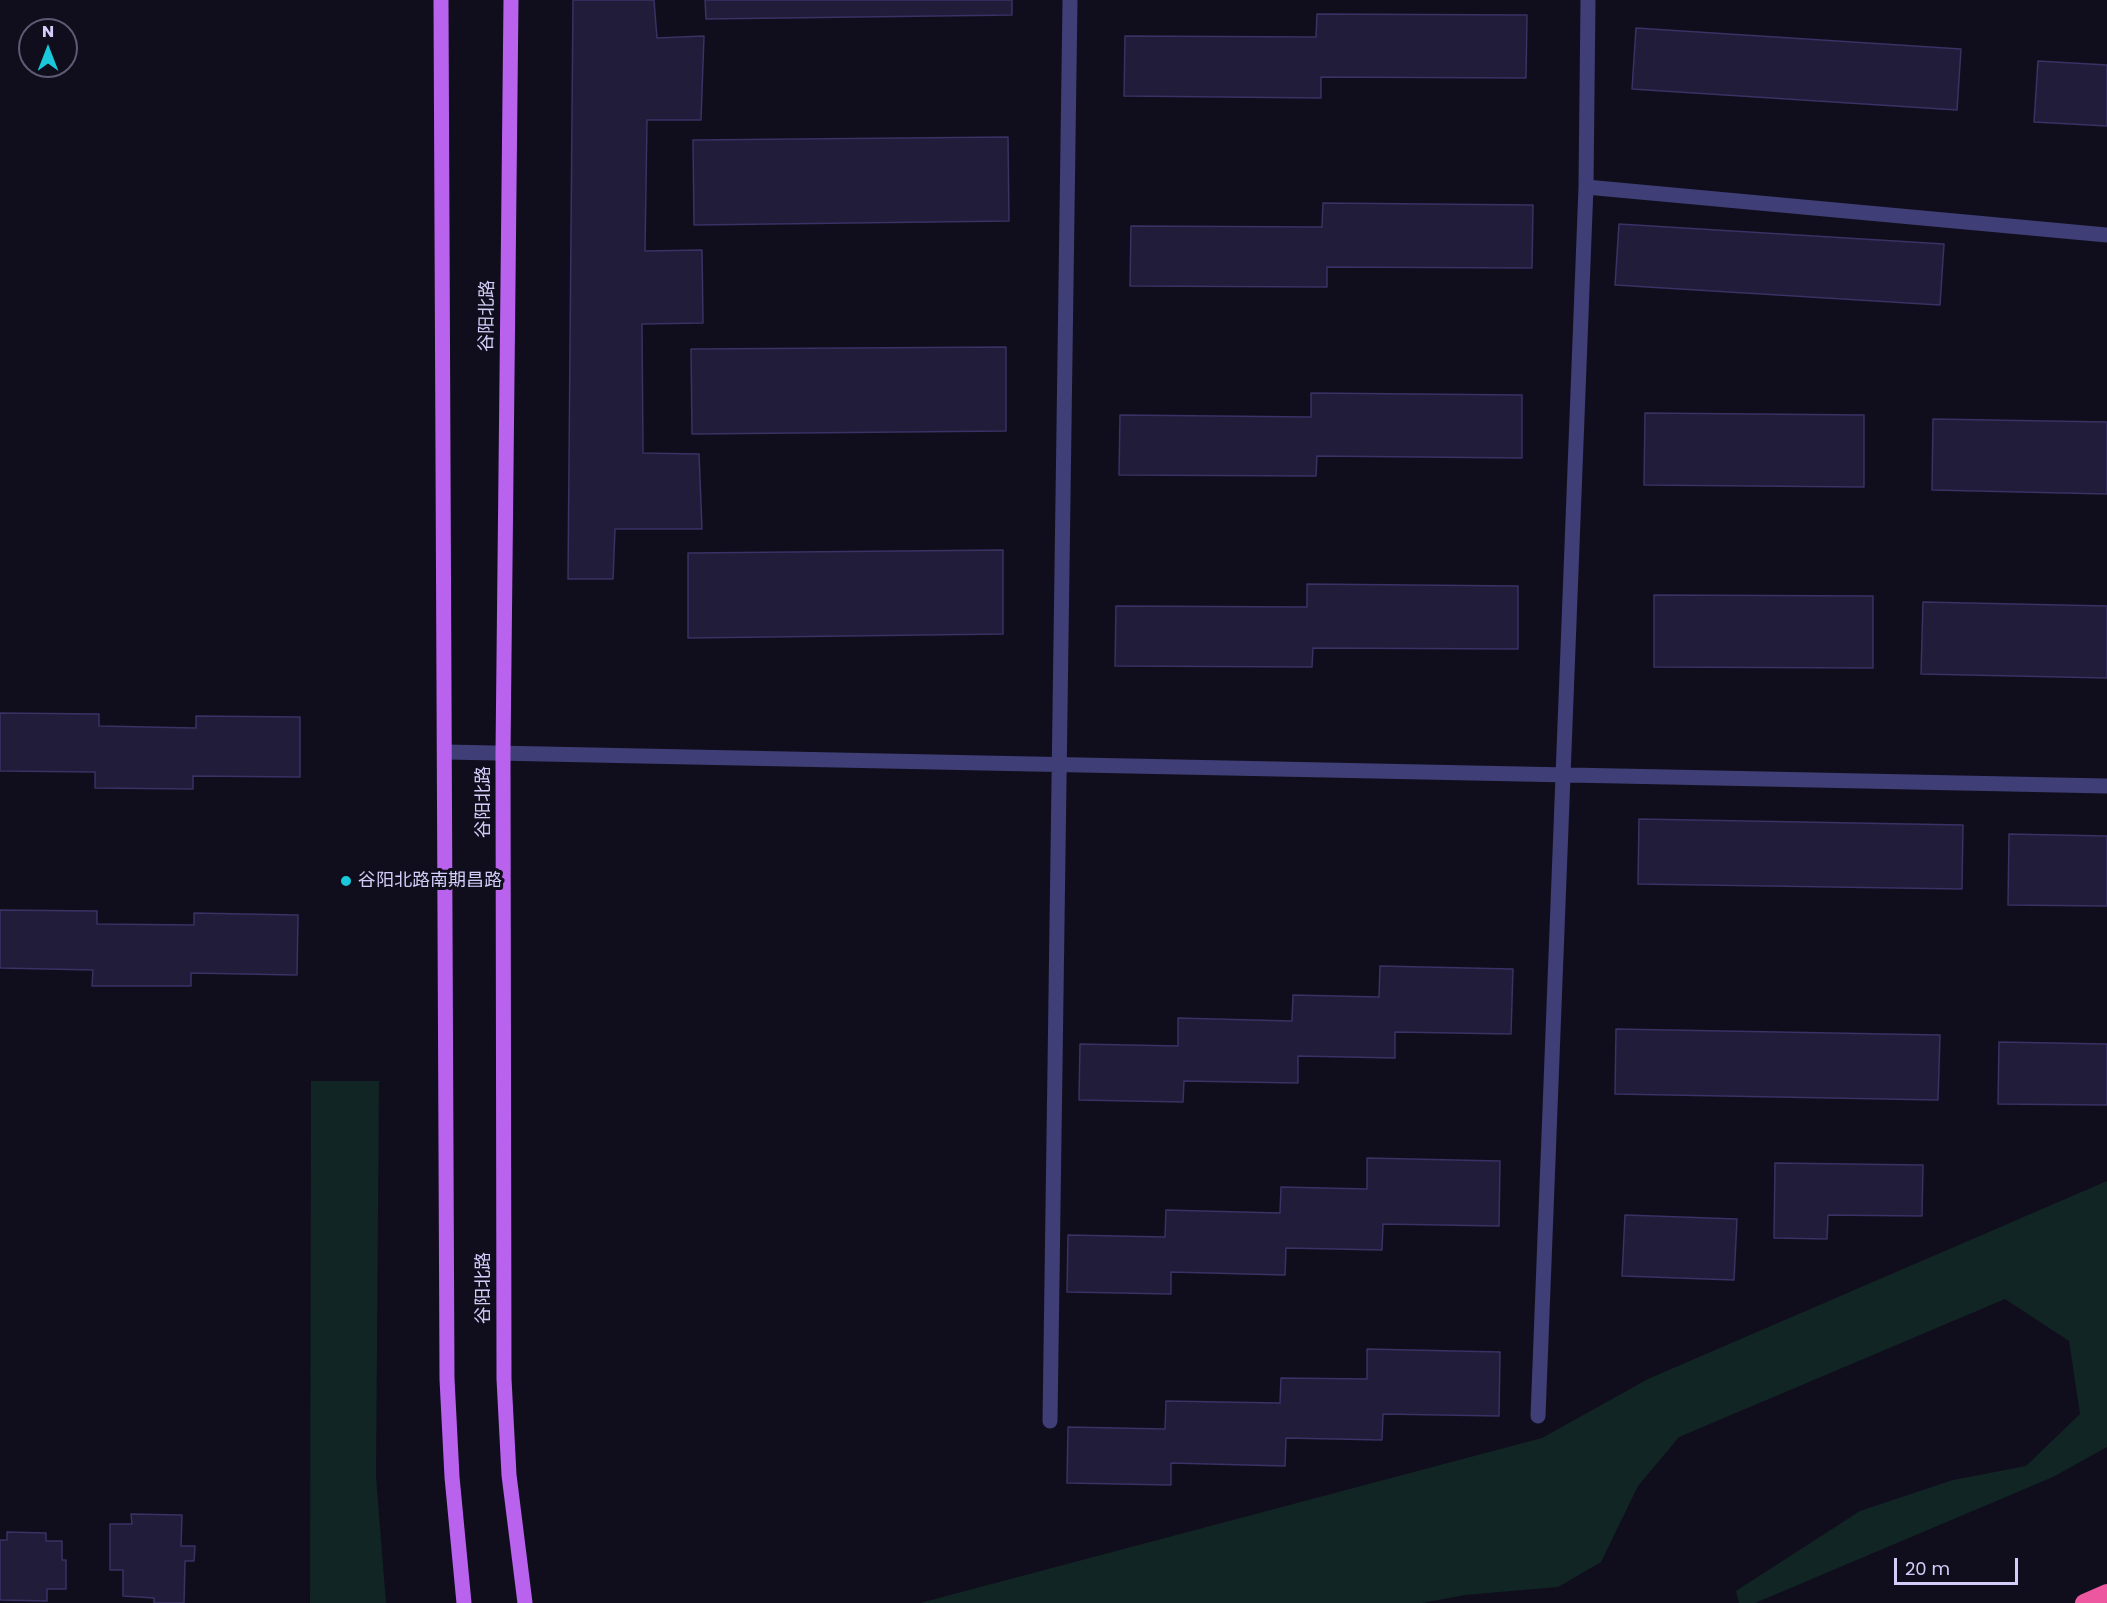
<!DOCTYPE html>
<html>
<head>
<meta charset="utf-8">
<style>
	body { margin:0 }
	#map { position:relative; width:2107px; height:1603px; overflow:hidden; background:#100e1c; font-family:Poppins,sans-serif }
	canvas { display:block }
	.north { position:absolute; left:18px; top:18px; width:60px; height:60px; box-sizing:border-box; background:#100e1c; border:2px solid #5e5b74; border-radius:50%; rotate:0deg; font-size:16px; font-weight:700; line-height:24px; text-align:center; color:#d3cef9 }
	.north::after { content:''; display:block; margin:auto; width:21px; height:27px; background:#19c9db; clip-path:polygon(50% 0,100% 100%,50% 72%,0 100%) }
	.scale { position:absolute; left:1894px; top:1558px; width:124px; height:27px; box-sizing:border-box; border:3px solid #d3cef9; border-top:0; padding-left:8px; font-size:18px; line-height:21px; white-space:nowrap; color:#d3cef9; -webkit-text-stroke:4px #100e1c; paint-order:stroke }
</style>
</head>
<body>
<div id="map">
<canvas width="2107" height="1603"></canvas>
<div class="north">N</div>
<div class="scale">20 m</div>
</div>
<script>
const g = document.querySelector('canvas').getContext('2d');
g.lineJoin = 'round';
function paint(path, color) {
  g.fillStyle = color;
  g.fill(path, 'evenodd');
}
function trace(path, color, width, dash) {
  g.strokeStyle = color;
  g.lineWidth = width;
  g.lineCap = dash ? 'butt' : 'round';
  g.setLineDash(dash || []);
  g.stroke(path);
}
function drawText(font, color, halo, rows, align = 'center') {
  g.font = font + ' Poppins,"Noto Sans SC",sans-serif';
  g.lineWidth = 6;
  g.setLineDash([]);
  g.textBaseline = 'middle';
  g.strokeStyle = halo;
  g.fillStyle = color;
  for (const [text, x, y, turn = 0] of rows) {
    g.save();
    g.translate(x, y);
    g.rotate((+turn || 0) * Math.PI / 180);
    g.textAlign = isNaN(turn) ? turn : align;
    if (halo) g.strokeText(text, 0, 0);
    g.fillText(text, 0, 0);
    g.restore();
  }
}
paint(new Path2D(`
	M311,1081H379L376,1477L386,1603H310Z
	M2107,1181V1447L2053,1477L1755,1603H1739L1736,1591L1860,1511L1953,1480L2026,1466L2080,1414L2069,1341L2005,1299L1679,1437L1638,1486L1601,1562L1558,1587L1465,1595L1422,1603H920L1542,1438L1648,1379Z`), '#112524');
const building = new Path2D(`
	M573,0H654L657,38L704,36L701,120H647L645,251L702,250L703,323L642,324L643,453L699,454L702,529H615L613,579H568Z
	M705,0H1012V15L706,19Z
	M1317,14L1527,15L1526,78L1321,77V98L1124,96L1125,36L1316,37Z
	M1636,28L1961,49L1957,110L1632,89Z
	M2038,61L2107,65V126L2034,122Z
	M1008,137L1009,221L694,225L693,140Z
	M1323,203L1533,205L1532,268L1327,267V287L1130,286L1131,226L1322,227Z
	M1619,224L1944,244L1940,305L1615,285Z
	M1006,347V431L692,434L691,349Z
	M1311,393L1522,395V458L1317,456L1316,476L1119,475L1120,415L1311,417Z
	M1645,413L1864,415V487L1644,485Z
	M1933,419L2107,422V494L1932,490Z
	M1003,550V634L688,638V553Z
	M1307,584L1518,586V649L1313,648L1312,667L1115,666L1116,606L1307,607Z
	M1654,595L1873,596V668L1654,667Z
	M1923,602L2107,606V678L1921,674Z
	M0,713L99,714V726L196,728V716L300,717V777L193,776V789L95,788V772L0,771Z
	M1639,819L1963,825L1962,889L1638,884Z
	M2009,834L2107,836V906L2008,905Z
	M0,910L97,911V924L194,925V913L298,915L297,975L191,973V986H92L93,970L0,968Z
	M1380,966L1513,969L1511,1034L1395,1032V1058L1298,1056V1083L1184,1081L1183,1102L1079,1100L1080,1044L1178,1046V1018L1292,1021L1293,995L1379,997Z
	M1616,1029L1940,1035L1938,1100L1615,1094Z
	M1999,1042L2107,1044V1105L1998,1104Z
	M1367,1158L1500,1161L1499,1226L1383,1224L1382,1250L1286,1248L1285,1275L1171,1272V1294L1067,1292L1068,1235L1165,1237L1166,1210L1280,1213L1281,1187L1367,1189Z
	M1775,1163L1923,1165L1922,1216L1828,1215L1827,1239L1774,1238Z
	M1625,1215L1737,1219L1734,1280L1622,1276Z
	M1367,1349L1500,1352L1499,1416L1383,1414L1382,1440L1286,1438L1285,1466L1171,1463V1485L1067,1483L1068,1427L1165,1429L1166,1401L1280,1403L1281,1378L1367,1379Z
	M131,1514L182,1515L181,1546H195L194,1561H185L184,1603H154V1598L123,1596V1570H110V1524H132Z
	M7,1532L46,1533V1541H62V1560H66V1589H47V1601L0,1600V1540H7Z`);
paint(building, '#221c3b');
trace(building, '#3a3164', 1.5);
trace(new Path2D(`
	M1586,187L2107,235
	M446,752L2107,786
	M1538,1416L1586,187L1588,0
	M1050,1421L1070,0`), '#3f3e76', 15);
trace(new Path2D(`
	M441,0L447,1379L452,1477L464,1603
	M511,0L503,753L504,1379L509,1475L525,1603`), '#b862ed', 15);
trace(new Path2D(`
	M2084,1603L2107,1593`), '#ec57a0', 18);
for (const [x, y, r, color] of [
	[346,881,6,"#19c9db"]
]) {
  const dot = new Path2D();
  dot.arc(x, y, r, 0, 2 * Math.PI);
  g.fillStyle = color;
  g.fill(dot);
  trace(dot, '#100e1c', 2);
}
drawText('18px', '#d3cef9', '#100e1c', [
	["谷阳北路",488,316,-89],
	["谷阳北路",484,802,-90],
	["谷阳北路",484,1288,-90]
]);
drawText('18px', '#d3cef9', '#100e1c', [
	["谷阳北路南期昌路",358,881]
], 'left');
</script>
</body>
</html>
